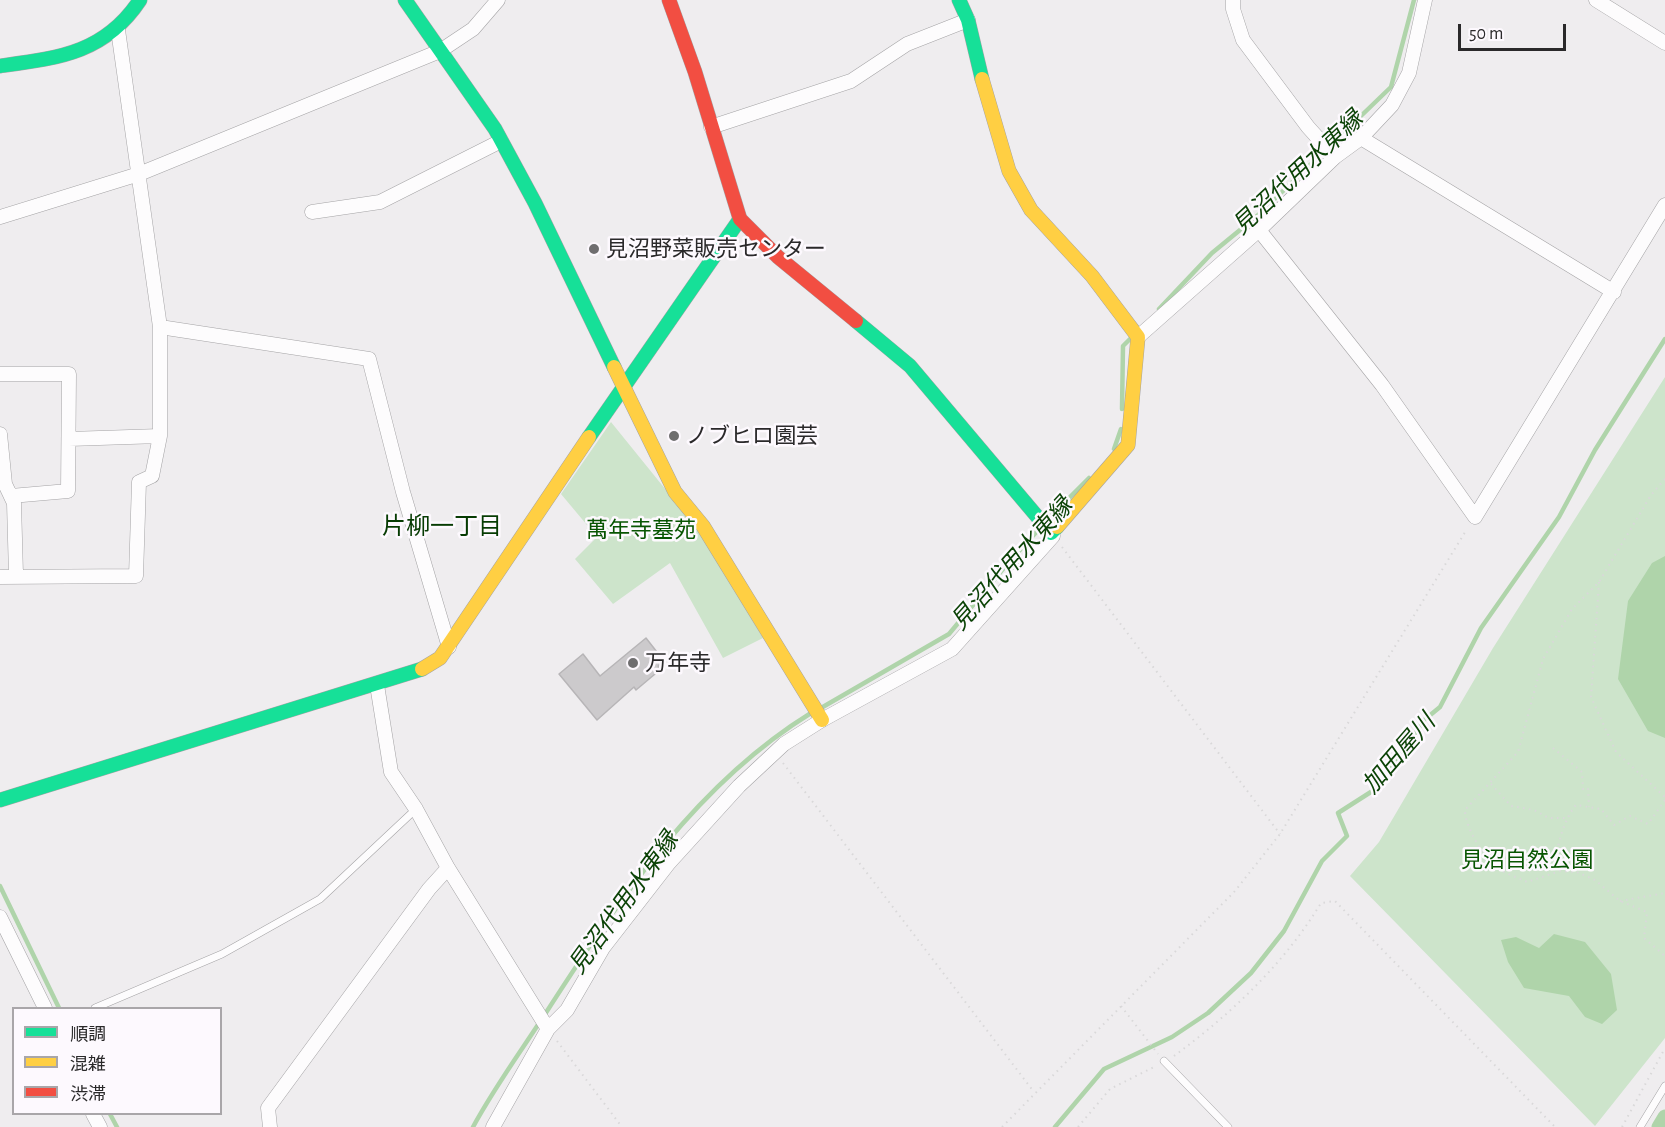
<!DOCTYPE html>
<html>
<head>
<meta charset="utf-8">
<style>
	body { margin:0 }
	#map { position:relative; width:1665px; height:1127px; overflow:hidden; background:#efedef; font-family:"Alegreya Sans","Noto Sans JP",sans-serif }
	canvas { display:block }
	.legend { position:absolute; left:12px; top:1007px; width:210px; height:108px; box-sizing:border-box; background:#fdf9fe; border:2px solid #a9a6a9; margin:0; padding:8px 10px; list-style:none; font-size:18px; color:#2a292a }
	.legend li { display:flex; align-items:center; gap:12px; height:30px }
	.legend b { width:30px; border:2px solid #a9a6a9 }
	.scale { position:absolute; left:1458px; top:24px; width:108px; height:27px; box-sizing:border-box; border:3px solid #2a292a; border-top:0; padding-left:8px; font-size:18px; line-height:21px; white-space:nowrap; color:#2a292a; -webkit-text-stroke:4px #fdf9fe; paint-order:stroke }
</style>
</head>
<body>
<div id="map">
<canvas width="1665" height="1127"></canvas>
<ul class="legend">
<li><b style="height:8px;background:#16e098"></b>順調</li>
<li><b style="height:8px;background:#ffcf43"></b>混雑</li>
<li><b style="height:8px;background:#f24e42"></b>渋滞</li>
</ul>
<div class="scale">50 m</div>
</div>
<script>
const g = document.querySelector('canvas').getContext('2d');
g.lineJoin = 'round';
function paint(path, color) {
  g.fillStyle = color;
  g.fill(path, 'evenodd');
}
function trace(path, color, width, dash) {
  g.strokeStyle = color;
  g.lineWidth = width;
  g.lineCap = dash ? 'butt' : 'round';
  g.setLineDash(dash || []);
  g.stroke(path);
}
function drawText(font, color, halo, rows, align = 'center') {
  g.font = font + ' "Alegreya Sans","Noto Sans JP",sans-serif';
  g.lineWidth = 5;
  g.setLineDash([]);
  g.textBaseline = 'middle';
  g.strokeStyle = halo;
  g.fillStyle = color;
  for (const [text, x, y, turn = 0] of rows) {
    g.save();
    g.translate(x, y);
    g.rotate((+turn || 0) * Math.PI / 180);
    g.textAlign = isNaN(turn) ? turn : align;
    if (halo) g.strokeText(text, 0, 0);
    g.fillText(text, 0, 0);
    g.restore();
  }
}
paint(new Path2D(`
	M1665,377V1038L1595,1126L1350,876L1379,842L1493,648Z
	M611,422L704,537L763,638L723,658L670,563L613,604L575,559L597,537L561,494Z`), '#cde4cb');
paint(new Path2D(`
	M1665,556V738L1648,731L1618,679L1628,601L1652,563Z
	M1554,934L1585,942L1611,974L1617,1010L1602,1024L1585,1017L1569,996L1524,988L1508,962L1501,940L1516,937L1539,948Z`), '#afd4aa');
trace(new Path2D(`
	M1159,309L1212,253L1257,216L1391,87L1414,0
	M1122,409L1123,346L1130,339
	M1114,449L1121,429
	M1046,521L1089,478
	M821,708L949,634L1008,563L1041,527
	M0,886L59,1008
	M110,1114L117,1127
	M473,1127C495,1086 524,1047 549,1008C621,897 696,784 811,713
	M1055,1127L1104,1069L1172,1037L1208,1013L1251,973L1284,931L1322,861L1347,836L1338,813L1374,790L1406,749L1423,721L1440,707L1481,628L1559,517L1595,450L1665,339`), '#afd4aa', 4.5);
trace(new Path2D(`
	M1659,1127L1665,1117`), '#afd4aa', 15);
const building = new Path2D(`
	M646,638L664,661L658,666L661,669L636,690L634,687L597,720L559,674L583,654L600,676Z`);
paint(building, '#cccacc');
trace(building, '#b7b5b7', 1.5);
const lane = new Path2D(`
	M95,1008L222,954L320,899L416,809
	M1164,1061L1228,1127
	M1640,1127L1665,1086`);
const street = new Path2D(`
	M1233,0V9L1243,40L1308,127L1335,157
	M1596,0L1665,43
	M711,127L851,81L907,44L968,20
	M1361,138L1614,292
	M312,212L380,202L501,141
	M0,217L139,174L440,51L473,29L498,0
	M1259,230L1382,385L1475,517L1665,205
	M160,327L369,359L403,492L449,647
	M1138,337L1259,230L1335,157L1361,138L1392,105L1409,73L1425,0
	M0,374H69L68,491L11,496
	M0,434L5,484L14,503L16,575
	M69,439L160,436
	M0,577L136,576L139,482L152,476L160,436V327L118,30
	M377,685L391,772L416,809L448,868L548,1029
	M0,917L45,1008
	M93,1114L100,1127
	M270,1127L268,1108L429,889L448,868
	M493,1127L548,1029L567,1010L603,948L669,863L739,786L784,744L822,720L952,649L1053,536`);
const fast = new Path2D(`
	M405,0L495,129L535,203L614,367
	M959,0L968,20L982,79
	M0,66C59,58 105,53 140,0
	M856,321L910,366L1051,533L1057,527
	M589,437L740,219
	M0,800L422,669`);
const slow = new Path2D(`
	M982,79L1009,171L1031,210L1092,276L1138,337L1128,445L1057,527
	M614,367L675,492L703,526L822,720
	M422,669L440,658L589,437`);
const jam = new Path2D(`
	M669,0L695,72L740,219L778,257L856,321`);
trace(lane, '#a4a3a5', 8);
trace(street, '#a4a3a5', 15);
trace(fast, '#a4a3a5', 15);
trace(slow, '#a4a3a5', 15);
trace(jam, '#a4a3a5', 15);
trace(new Path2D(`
	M1665,479L1651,495L1599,582L1572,609L1543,659L1518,752L1465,810C1465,827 1483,857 1497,867C1505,874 1517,877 1527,882L1560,871L1577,872L1595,880L1620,901L1647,912L1644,938L1665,956
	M1062,547L1280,834
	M1599,582L1591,697L1616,752L1665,797
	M1553,748L1582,772L1583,789L1588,788L1589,807
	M783,763L1034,1092
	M1491,784L1511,806L1534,810L1549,818H1565
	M1557,869C1554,851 1564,819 1576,805L1601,809L1614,825L1630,816L1648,824L1665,800
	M1620,901L1665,893
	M1121,1006L1158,1054
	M557,1041L622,1127
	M1174,1056C1231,1014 1284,964 1321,903L1335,901L1555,1127
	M1002,1127L1235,891L1280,834L1467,529
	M1078,1127L1110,1089L1156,1066
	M1622,1127L1665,1048`), '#d9d8d9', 2, [1.5, 4.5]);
trace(lane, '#fdfcfd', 7);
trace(street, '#fdfcfd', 14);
trace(fast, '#16e098', 14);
trace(slow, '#ffcf43', 14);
trace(jam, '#f24e42', 14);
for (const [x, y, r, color] of [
	[594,249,6,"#6f6e6f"],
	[674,436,6,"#6f6e6f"],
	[633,663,6,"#6f6e6f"]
]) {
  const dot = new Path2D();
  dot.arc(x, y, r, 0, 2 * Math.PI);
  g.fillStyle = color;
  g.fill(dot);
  trace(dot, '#fdf9fe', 2);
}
drawText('22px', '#2a292a', '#fdf9fe', [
	["見沼野菜販売センター",606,249],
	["ノブヒロ園芸",686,436],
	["万年寺",645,663]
], 'left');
drawText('22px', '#085502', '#fdf9fe', [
	["萬年寺墓苑",641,530],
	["見沼自然公園",1527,860]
]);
drawText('italic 24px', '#0c4307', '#fdf9fe', [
	["見沼代用水東縁",1298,173,-43],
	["見沼代用水東縁",1012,564,-48],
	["加田屋川",1399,754,-49],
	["見沼代用水東縁",624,903,-54]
]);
drawText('24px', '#073c03', '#fdf9fe', [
	["片柳一丁目",442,527]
]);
</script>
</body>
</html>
